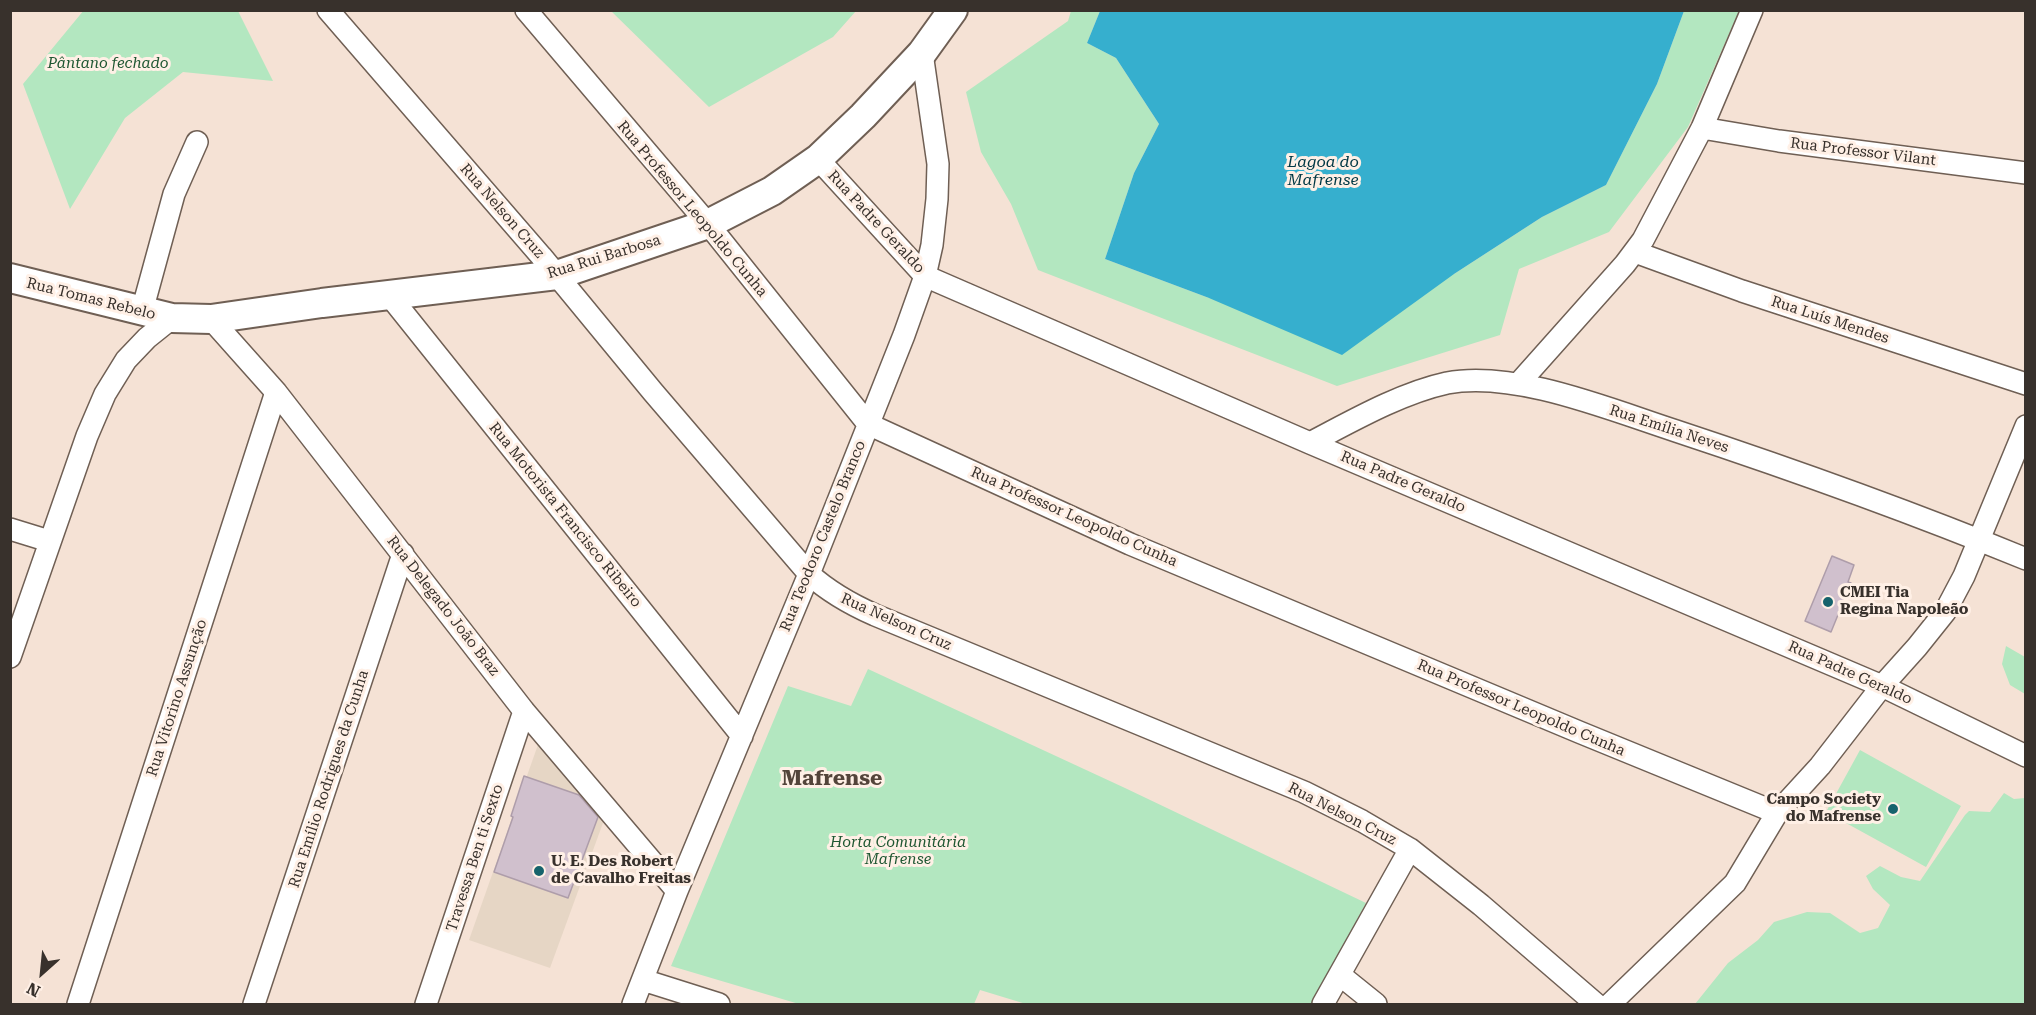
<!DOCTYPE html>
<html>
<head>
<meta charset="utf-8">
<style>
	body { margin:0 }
	#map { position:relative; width:2036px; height:1015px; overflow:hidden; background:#f5e2d5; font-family:"Roboto Serif",serif }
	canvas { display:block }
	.frame { position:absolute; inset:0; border:12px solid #38312c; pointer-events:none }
	.north { position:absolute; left:12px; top:943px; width:60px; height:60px; -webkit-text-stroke:4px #fff0e6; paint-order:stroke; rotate:207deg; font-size:16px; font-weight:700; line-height:24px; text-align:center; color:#38312c }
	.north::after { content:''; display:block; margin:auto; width:21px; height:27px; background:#38312c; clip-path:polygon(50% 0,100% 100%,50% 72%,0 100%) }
</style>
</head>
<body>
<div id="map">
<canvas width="2036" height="1015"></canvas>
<div class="frame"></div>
<div class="north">N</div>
</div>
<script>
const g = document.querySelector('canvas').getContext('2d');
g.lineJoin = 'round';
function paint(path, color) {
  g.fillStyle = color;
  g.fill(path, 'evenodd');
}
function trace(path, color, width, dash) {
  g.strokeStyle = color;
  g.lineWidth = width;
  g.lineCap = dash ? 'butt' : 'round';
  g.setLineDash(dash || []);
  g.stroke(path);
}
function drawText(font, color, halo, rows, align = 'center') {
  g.font = font + ' "Roboto Serif",serif';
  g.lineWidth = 6;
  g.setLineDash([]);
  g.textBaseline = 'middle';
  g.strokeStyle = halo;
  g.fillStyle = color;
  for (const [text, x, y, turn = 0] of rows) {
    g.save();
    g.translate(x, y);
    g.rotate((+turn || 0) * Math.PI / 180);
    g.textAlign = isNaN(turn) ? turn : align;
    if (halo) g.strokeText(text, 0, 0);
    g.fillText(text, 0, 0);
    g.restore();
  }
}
paint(new Path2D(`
	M546,722L611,801L550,968L469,940Z`), '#e6d6c5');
paint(new Path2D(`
	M84,10L238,11L273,81L183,72L125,118L70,209L23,84Z
	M611,11H856L833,37L709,107Z
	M1071,11H1100L1087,43L1116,58L1159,124L1134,173L1105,259L1209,298L1454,274L1542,217L1606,185L1657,84L1684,11H1739L1688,127L1609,232L1519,269L1500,335L1337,386L1038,270L1011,204L981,152L966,92L1068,21Z
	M2006,646L2025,657V694L2010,685L2002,664Z
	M868,669L1125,788L1366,903L1312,1004H1026L980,990L974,1004H799L671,966L788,686L851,706Z
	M1860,750L1961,806L1926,867L1826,812Z
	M2004,793L2014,799L2025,798V1004H1695L1728,963L1758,940L1774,922L1807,912L1830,913L1860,933L1878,928L1890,905L1873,889L1866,876L1880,866L1901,877L1920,881L1965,815L1969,811L1990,812Z`), '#b3e7c0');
paint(new Path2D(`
	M1100,11V10L1684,11L1657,84L1606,185L1542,217L1454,274L1342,355L1209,298L1105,259L1134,173L1159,124L1116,58L1087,43Z`), '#36afce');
const building = new Path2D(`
	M1832,556L1854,565L1848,582L1851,583L1831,632L1805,621Z
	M524,776L579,795L598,817L568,898L494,872L513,817L511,816Z`);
paint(building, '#d0c0cd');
trace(building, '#ae9daa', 1.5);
const street = new Path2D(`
	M328,10L541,256L653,392L809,574C829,592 850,604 875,615L1304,792L1362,821L1410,849L1481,905L1596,1004
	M526,10L708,224L868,424L1130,544L1579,732L1777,813
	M1702,128L1779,141L2026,173
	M818,159L925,276L1310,443L1882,686L2026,756
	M1635,252L1742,291L2026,384
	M389,295L742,736
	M142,311L174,194L197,142
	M211,319L276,392L524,711L677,891
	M1519,383L1625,264L1643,240L1702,128L1752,10
	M1310,443C1352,421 1401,393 1447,383C1515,370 1611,410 1676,431C1794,470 1911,512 2026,559
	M10,529L49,541
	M10,657L87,436L105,394L126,360L147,338L172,318
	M1340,975L1376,1004
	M643,980L719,1004
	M78,1004L276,392
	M254,1004L403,554
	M426,1004L524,711
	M633,1004L677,891L809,574L904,335L925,276L932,245L937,199L938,164L922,53
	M1323,1004L1410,849
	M1610,1004L1735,883L1777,813L1820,766L1882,686L1917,647L1945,612L1964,576L2026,426`);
const secondary = new Path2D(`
	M10,278L172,318L211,319L322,303L557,275L708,224L772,191L818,159L863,116L922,53L953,10`);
trace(street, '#6f5f54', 24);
trace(secondary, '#6f5f54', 32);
trace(street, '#fff', 21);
trace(secondary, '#fff', 28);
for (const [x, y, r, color] of [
	[1828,602,6,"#16636c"],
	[1893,809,6,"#16636c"],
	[539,871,6,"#16636c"]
]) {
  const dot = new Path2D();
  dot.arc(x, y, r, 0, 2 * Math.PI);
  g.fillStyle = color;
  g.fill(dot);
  trace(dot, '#fff0e6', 2);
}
drawText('italic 15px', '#1f5732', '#fff0e6', [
	["Pântano fechado",108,64],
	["Horta Comunitária",898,843],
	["Mafrense",898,860]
]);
drawText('15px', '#38312c', '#fff0e6', [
	["Rua Professor Vilant",1863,152,7],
	["Rua Professor Leopoldo Cunha",692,209,50],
	["Rua Nelson Cruz",502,211,49],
	["Rua Padre Geraldo",876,222,47],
	["Rua Rui Barbosa",604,257,-17],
	["Rua Tomas Rebelo",91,299,14],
	["Rua Luís Mendes",1830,320,18],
	["Rua Emília Neves",1669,429,18],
	["Rua Padre Geraldo",1403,482,23],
	["Rua Motorista Francisco Ribeiro",565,515,51],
	["Rua Professor Leopoldo Cunha",1074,517,24],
	["Rua Teodoro Castelo Branco",823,536,-68],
	["Rua Delegado João Braz",443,606,52],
	["Rua Nelson Cruz",896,622,24],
	["Rua Padre Geraldo",1850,673,24],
	["Rua Vitorino Assunção",177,698,-72],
	["Rua Professor Leopoldo Cunha",1521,708,23],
	["Rua Emílio Rodrigues da Cunha",329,779,-72],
	["Rua Nelson Cruz",1342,814,27],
	["Travessa Ben ti Sexto",475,858,-72]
]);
drawText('bold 15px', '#38312c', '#fff0e6', [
	["CMEI Tia",1840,593],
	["Regina Napoleão",1840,610],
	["Campo Society",1881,800,"right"],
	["do Mafrense",1881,817,"right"],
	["U. E. Des Robert",551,862],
	["de Cavalho Freitas",551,879]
], 'left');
drawText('italic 16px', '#003845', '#fff0e6', [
	["Lagoa do",1323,162],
	["Mafrense",1323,180]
]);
drawText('bold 21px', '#53443a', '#fff0e6', [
	["Mafrense",832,779]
]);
</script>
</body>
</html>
